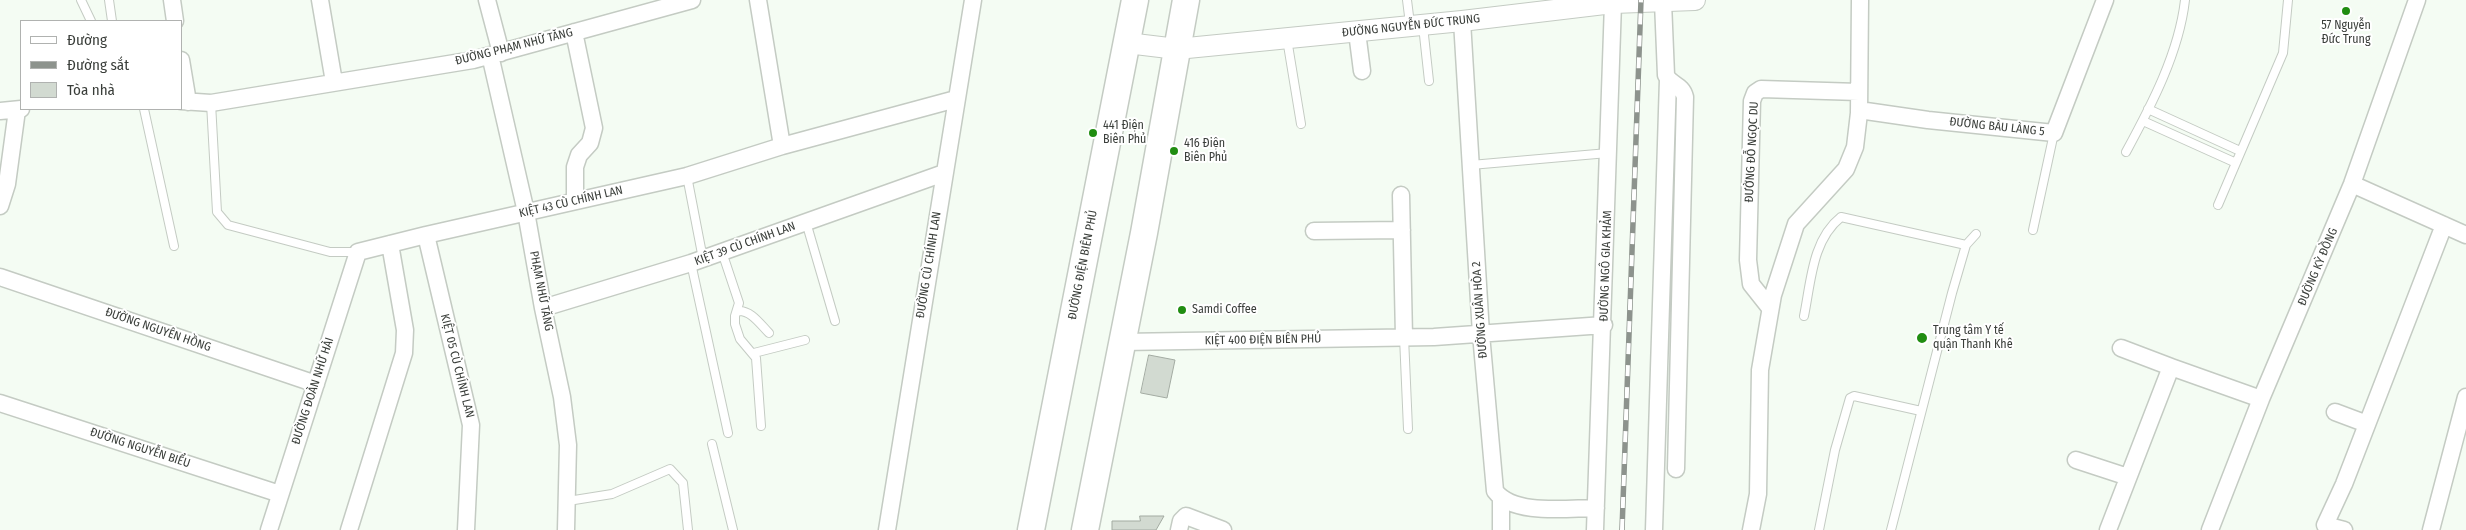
<!DOCTYPE html>
<html>
<head>
<meta charset="utf-8">
<style>
	body { margin:0 }
	#map { position:relative; width:2466px; height:530px; overflow:hidden; background:#f4fcf3; font-family:"Fira Sans Condensed",sans-serif }
	canvas { display:block }
	.legend { position:absolute; left:20px; top:20px; width:162px; height:90px; box-sizing:border-box; background:#fff; border:1px solid #b0b2b0; margin:0; padding:6px 9px; list-style:none; font-size:15px; color:#3a3e3a }
	.legend li { display:flex; align-items:center; gap:10px; height:25px }
	.legend b { width:25px; border:1px solid #b0b2b0 }
</style>
</head>
<body>
<div id="map">
<canvas width="2466" height="530"></canvas>
<ul class="legend">
<li><b style="height:6px;background:#fff"></b>Đường</li>
<li><b style="height:6px;background:#8d938d"></b>Đường sắt</li>
<li><b style="height:14px;background:#d2dad1"></b>Tòa nhà</li>
</ul>
</div>
<script>
const g = document.querySelector('canvas').getContext('2d');
g.lineJoin = 'round';
function paint(path, color) {
  g.fillStyle = color;
  g.fill(path, 'evenodd');
}
function trace(path, color, width, dash) {
  g.strokeStyle = color;
  g.lineWidth = width;
  g.lineCap = dash ? 'butt' : 'round';
  g.setLineDash(dash || []);
  g.stroke(path);
}
function drawText(font, color, halo, rows, align = 'center') {
  g.font = font + ' "Fira Sans Condensed",sans-serif';
  g.lineWidth = 4;
  g.setLineDash([]);
  g.textBaseline = 'middle';
  g.strokeStyle = halo;
  g.fillStyle = color;
  for (const [text, x, y, turn = 0] of rows) {
    g.save();
    g.translate(x, y);
    g.rotate((+turn || 0) * Math.PI / 180);
    g.textAlign = isNaN(turn) ? turn : align;
    if (halo) g.strokeText(text, 0, 0);
    g.fillText(text, 0, 0);
    g.restore();
  }
}
const building = new Path2D(`
	M1149,355L1175,360L1167,398L1141,393Z
	M1140,516H1164L1156,530H1112V521H1140Z`);
paint(building, '#d2dad1');
trace(building, '#a3aba2', 1);
const service = new Path2D(`
	M81,0L91,21
	M109,0L112,21
	M1407,0L1410,24
	M1423,26L1429,81
	M1287,39L1301,124
	M211,103L217,212L228,225L330,252H358
	M144,109L174,246
	M2148,109L2240,151
	M2143,121L2234,162
	M2126,152C2151,106 2179,53 2185,0
	M1471,165L1608,153
	M687,176L703,259
	M2218,205L2283,53L2288,0
	M806,222L835,321
	M2033,230L2054,133
	M722,252L739,303L735,316V324L740,339L756,358L761,426
	M691,263L728,433
	M738,311C751,310 760,324 769,333
	M1804,316C1811,282 1812,240 1841,217L1966,245
	M1404,337L1408,429
	M754,353L805,340
	M712,444L733,530
	M568,501L612,494L670,469L683,483L688,530
	M1819,530L1835,450L1850,398L1854,396L1921,411
	M1891,530L1952,293L1966,245L1976,234`);
const minor = new Path2D(`
	M172,0L175,21
	M320,0L334,82
	M487,0L501,53
	M758,0L782,146
	M1663,2L1666,75C1670,85 1682,84 1685,97L1676,469
	M1462,21L1481,334L1495,491C1514,516 1567,508 1596,508
	M574,32L594,128L590,143L579,155L575,167V201
	M1357,32L1362,71
	M490,55L526,212L543,308L562,397L568,445L566,530
	M181,60L188,102
	M181,101L211,103L473,60L692,0
	M1859,110L1928,120L2054,133L2105,0
	M0,111L21,109
	M2352,184L2466,235
	M1401,195L1404,337
	M0,206L7,184L17,110
	M1314,231L1402,230
	M426,235L471,425L466,530
	M0,277L316,384
	M543,308L691,263L944,173
	M1770,308L1751,284L1748,260L1752,101L1755,93L1761,89L1859,92
	M1122,342L1434,337L1604,325
	M2121,348L2171,367
	M0,403L280,494
	M2335,412L2367,424
	M2076,460L2128,477
	M269,530L358,252L426,235L687,176L782,146L956,99
	M349,530L404,353L405,330L390,244
	M887,530L973,0
	M1179,530L1181,521L1186,516L1223,530
	M1501,530V500
	M1595,530L1613,3
	M1654,530L1668,79
	M1751,530L1758,494L1760,370L1773,295L1796,224L1846,169L1855,147L1859,113L1860,0
	M2108,530L2171,367L2261,399
	M2210,530L2261,399L2352,184L2417,0
	M2344,530L2325,525L2344,484L2444,225
	M2431,530L2466,397`);
const tertiary = new Path2D(`
	M1127,43L1177,49L1462,21L1613,3L1695,0`);
const primary = new Path2D(`
	M1031,530L1135,0
	M1085,530L1144,233L1186,0`);
trace(service, '#c4cbc3', 10);
trace(minor, '#c4cbc3', 19);
trace(tertiary, '#c4cbc3', 22);
trace(primary, '#c4cbc3', 29);
trace(service, '#fff', 8);
trace(minor, '#fff', 16);
trace(tertiary, '#fff', 20);
trace(primary, '#fff', 26);
const rail = new Path2D(`
	M1622,530L1641,0`);
trace(rail, '#8d938d', 5.5);
trace(rail, '#fff', 4, [11]);
for (const [x, y, r, color] of [
	[2346,11,5,"#208d11"],
	[1093,133,5,"#208d11"],
	[1174,151,5,"#208d11"],
	[1182,310,5,"#208d11"],
	[1922,338,6,"#208d11"]
]) {
  const dot = new Path2D();
  dot.arc(x, y, r, 0, 2 * Math.PI);
  g.fillStyle = color;
  g.fill(dot);
  trace(dot, '#fff', 2);
}
drawText('12px', '#3a3e3a', '#fff', [
	["ĐƯỜNG NGUYỄN ĐỨC TRUNG",1411,26,-6],
	["ĐƯỜNG PHẠM NHỮ TĂNG",514,47,-14],
	["ĐƯỜNG BÀU LÀNG 5",1997,127,6],
	["ĐƯỜNG ĐỖ NGỌC DU",1752,152,-87],
	["KIỆT 43 CÙ CHÍNH LAN",571,202,-13],
	["KIỆT 39 CÙ CHÍNH LAN",745,244,-20],
	["ĐƯỜNG CÙ CHÍNH LAN",929,265,-81],
	["ĐƯỜNG ĐIỆN BIÊN PHỦ",1083,265,-79],
	["ĐƯỜNG NGÔ GIA KHẢM",1606,266,-88],
	["ĐƯỜNG KỲ ĐỒNG",2318,267,-67],
	["PHẠM NHỮ TĂNG",541,291,79],
	["ĐƯỜNG XUÂN HÒA 2",1480,310,-94],
	["ĐƯỜNG NGUYÊN HỒNG",158,330,19],
	["KIỆT 400 ĐIỆN BIÊN PHỦ",1263,340,-1],
	["KIỆT 05 CÙ CHÍNH LAN",457,366,76],
	["ĐƯỜNG ĐOÀN NHỮ HÀI",313,391,-72],
	["ĐƯỜNG NGUYỄN BIỂU",140,448,18]
]);
drawText('12px', '#3a3e3a', '#fff', [
	["57 Nguyễn",2346,26,"center"],
	["Đức Trung",2346,40,"center"],
	["441 Điện",1103,126],
	["Biên Phủ",1103,140],
	["416 Điện",1184,144],
	["Biên Phủ",1184,158],
	["Samdi Coffee",1192,310],
	["Trung tâm Y tế",1933,331],
	["quận Thanh Khê",1933,345]
], 'left');
</script>
</body>
</html>
